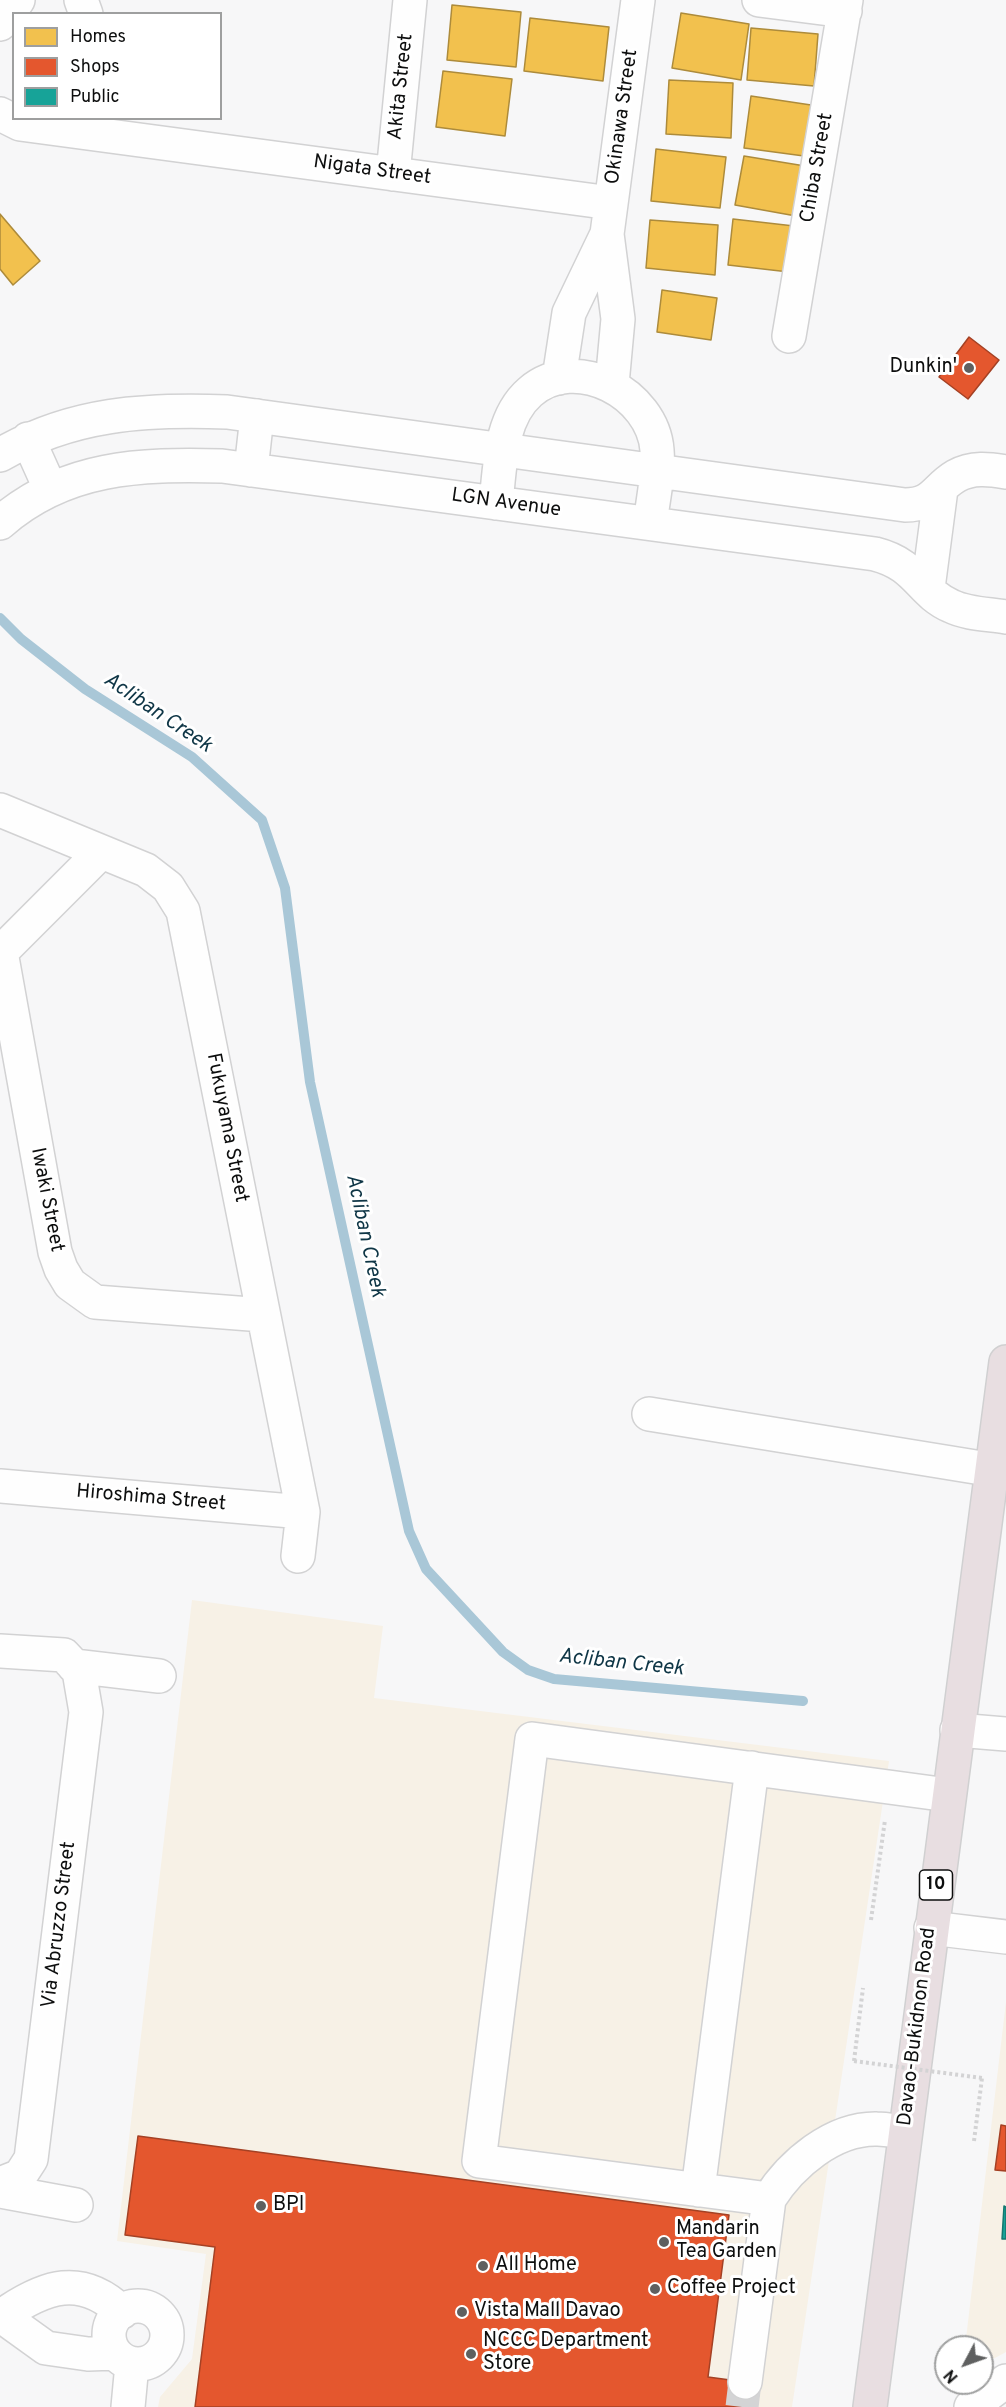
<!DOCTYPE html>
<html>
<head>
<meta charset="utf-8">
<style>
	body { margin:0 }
	#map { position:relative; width:1006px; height:2407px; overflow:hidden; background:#f7f7f8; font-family:Overpass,sans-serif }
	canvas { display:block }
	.legend { position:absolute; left:12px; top:12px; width:210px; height:108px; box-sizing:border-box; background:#fff; border:2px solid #9e9f9f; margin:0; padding:8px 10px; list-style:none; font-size:18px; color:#0d0e0e }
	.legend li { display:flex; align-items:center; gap:12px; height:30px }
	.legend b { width:30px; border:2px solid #9e9f9f }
	.north { position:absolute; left:934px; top:2335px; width:60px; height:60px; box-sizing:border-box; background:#fff; border:2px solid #9e9f9f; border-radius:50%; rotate:229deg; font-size:16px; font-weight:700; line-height:24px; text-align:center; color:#0d0e0e }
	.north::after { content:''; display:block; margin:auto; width:21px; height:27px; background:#5f6060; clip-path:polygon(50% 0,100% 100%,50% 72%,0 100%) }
</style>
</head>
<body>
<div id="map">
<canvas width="1006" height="2407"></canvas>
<ul class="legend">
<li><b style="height:16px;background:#f2c14e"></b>Homes</li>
<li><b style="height:16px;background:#e4572e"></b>Shops</li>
<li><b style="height:16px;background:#17a398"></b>Public</li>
</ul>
<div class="north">N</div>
</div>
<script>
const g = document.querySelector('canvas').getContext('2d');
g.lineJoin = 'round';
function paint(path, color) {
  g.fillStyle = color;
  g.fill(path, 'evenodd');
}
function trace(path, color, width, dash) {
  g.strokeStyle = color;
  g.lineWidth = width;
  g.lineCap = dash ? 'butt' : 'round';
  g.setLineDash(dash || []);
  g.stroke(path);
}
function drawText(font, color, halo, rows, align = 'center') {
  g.font = font + ' Overpass,sans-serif';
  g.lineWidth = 6;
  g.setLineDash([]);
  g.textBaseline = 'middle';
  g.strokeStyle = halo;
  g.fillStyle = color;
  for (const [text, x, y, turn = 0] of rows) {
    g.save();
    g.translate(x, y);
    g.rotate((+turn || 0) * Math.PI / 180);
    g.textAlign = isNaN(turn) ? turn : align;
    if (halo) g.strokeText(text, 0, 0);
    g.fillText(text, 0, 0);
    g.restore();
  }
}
paint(new Path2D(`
	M192,1600L383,1626L374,1698L889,1761L792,2407H158L160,2397L192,2359L206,2254L117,2241Z
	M1006,2002V2352L982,2365V2347H965Z`), '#f7f1e6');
const homes = new Path2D(`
	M452,5L521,12L516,67L447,60Z
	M681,13L749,24L741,80L672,68Z
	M530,18L609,27L603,81L524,71Z
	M751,28L818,34L814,86L747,80Z
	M443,71L512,79L505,136L436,127Z
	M669,80L733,83L731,138L666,134Z
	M751,96L811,105L804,156L744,148Z
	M656,149L726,157L720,208L651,201Z
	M744,156L805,166L796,216L735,205Z
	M0,214L40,261L13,285L0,269Z
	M733,219L794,226L789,272L728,265Z
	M650,220L718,225L715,275L646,268Z
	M662,290L717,298L711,340L657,332Z`);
paint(homes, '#f2c14e');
trace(homes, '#ad8b3b', 1.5);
const shops = new Path2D(`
	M969,337L999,360L968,399L939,377Z
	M1001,2125L1006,2126V2171L995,2170Z
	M138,2136L729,2215L708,2377L760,2384L757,2407H195L215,2247L125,2235Z`);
paint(shops, '#e4572e');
trace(shops, '#a44124', 1.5);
const public = new Path2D(`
	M1004,2206L1006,2207V2239H1002Z`);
paint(public, '#17a398');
trace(public, '#14766f', 1.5);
trace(new Path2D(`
	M0,618L21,639L85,689L192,757L262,820L285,888L310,1082L409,1531L426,1569L503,1652L528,1670L554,1679L803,1701`), '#a9c7d7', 10);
trace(new Path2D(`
	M742,2407L745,2382`), '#d4d4d5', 33, [33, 16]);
const minor = new Path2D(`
	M81,0L86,14
	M759,0L845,11
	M0,24L18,0
	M0,114L20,124L611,203
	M393,174L410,0
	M789,336L846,0
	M559,378L569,313L607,234
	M612,384L618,319L607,234L638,0
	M28,439L50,488
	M0,455C72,413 145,409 227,412L905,505C934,505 934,489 956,476C972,467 989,469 1006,472
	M251,470L257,416
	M496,503C500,466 500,418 530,392C576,352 653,394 657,450C659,474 653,500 650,523
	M0,523C65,466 140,464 222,466L875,554C918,565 919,592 951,606C967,614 988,614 1006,617
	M928,588L941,489
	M0,810L146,870L168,887L183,911L303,1512L298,1556
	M1,952L55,1252L61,1269L70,1284L95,1302L263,1315
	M0,953L101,852
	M649,1414L1006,1472
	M0,1486L303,1512
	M0,1651L64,1655L79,1671L86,1712L31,2159L20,2176L0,2184
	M74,1666L159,1676
	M957,1730L1006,1734
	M931,1928L1006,1937
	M698,2190L752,1768
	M0,2191L76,2205
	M769,2199L479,2161L532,1739L948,1795
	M109 2335a29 29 0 1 1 58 0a29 29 0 1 1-58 0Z
	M0,2315L46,2348L88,2354L115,2353
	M3,2315C45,2286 81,2273 122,2312
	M745,2382L769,2199C791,2164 833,2128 877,2129C886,2129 896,2131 905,2132
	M128,2407L132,2364
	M971,2407L1006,2381`);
const highway = new Path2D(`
	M870,2407L1006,1362`);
trace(minor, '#d2d2d3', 36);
trace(highway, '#d0d0d1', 36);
trace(new Path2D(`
	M871,1920L885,1820
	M854,2061L863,1988
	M974,2141L982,2078`), '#d3d3d4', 4, [3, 3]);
trace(minor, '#fefefe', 33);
trace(highway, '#e8dee1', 33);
trace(new Path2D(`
	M854,2061L982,2078`), '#d3d3d4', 4, [3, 3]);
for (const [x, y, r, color] of [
	[969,368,6,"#5f6060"],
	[261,2206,6,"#5f6060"],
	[664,2242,6,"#5f6060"],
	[483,2266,6,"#5f6060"],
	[655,2289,6,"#5f6060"],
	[462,2312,6,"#5f6060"],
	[471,2354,6,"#5f6060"]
]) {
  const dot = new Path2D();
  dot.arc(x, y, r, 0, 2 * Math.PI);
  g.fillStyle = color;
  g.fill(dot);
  trace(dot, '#fff', 2);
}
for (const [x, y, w] of [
	[936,1885,33]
]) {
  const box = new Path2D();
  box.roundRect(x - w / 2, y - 15, w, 30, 4.5);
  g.fillStyle = '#fff';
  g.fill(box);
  trace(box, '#0d0e0e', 1.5);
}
drawText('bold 18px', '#0d0e0e', null, [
	["10",936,1885]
]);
drawText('20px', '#0d0e0e', '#fff', [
	["Akita Street",402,87,-84],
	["Okinawa Street",623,117,-82],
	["Chiba Street",818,168,-80],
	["Nigata Street",372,171,8],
	["LGN Avenue",506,504,8],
	["Fukuyama Street",226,1128,79],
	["Iwaki Street",46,1200,79],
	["Hiroshima Street",151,1499,5],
	["Via Abruzzo Street",60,1925,-83],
	["Davao-Bukidnon Road",918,2027,-83]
]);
drawText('20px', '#0d0e0e', '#fff', [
	["Dunkin'",957,368,"right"],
	["BPI",273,2206],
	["Mandarin",676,2230],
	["Tea Garden",676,2253],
	["All Home",495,2266],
	["Coffee Project",667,2289],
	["Vista Mall Davao",474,2312],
	["NCCC Department",483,2342],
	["Store",483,2365]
], 'left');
drawText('italic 21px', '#0f3646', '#fff', [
	["Acliban Creek",157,714,34],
	["Acliban Creek",364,1236,78],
	["Acliban Creek",621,1664,6]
]);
</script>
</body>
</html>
